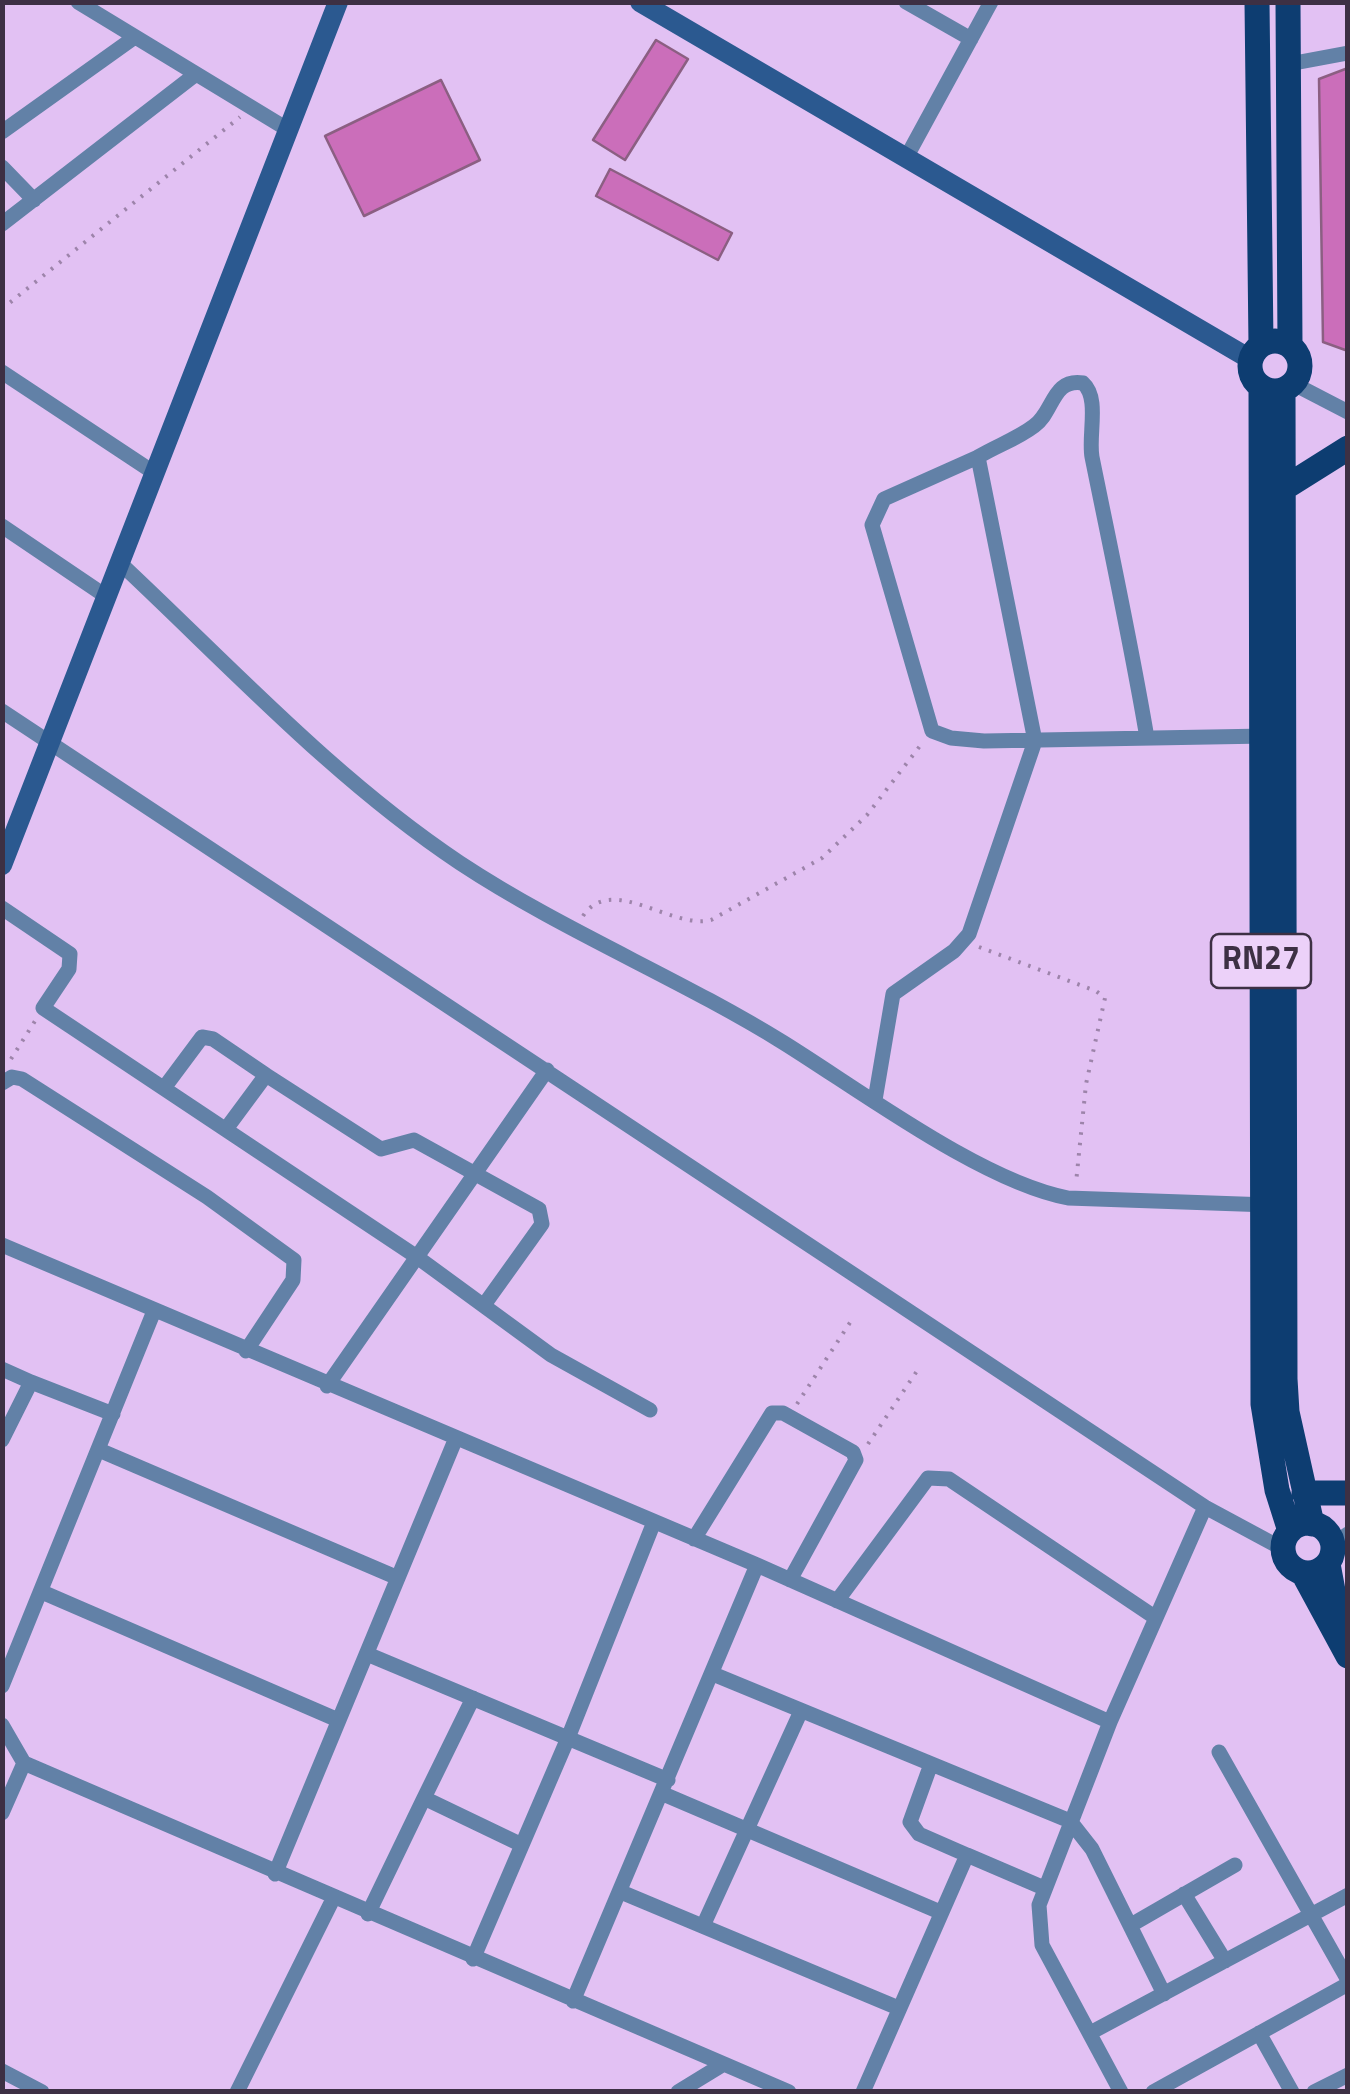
<!DOCTYPE html>
<html>
<head>
<meta charset="utf-8">
<style>
	body { margin:0 }
	#map { position:relative; width:1350px; height:2094px; overflow:hidden; background:#e2c1f3; font-family:"Titillium Web",sans-serif }
	canvas { display:block }
	.frame { position:absolute; inset:0; border:5px solid #3d3044; pointer-events:none }
</style>
</head>
<body>
<div id="map">
<canvas width="1350" height="2094"></canvas>
<div class="frame"></div>
</div>
<script>
const g = document.querySelector('canvas').getContext('2d');
g.lineJoin = 'round';
function paint(path, color) {
  g.fillStyle = color;
  g.fill(path, 'evenodd');
}
function trace(path, color, width, dash) {
  g.strokeStyle = color;
  g.lineWidth = width;
  g.lineCap = dash ? 'butt' : 'round';
  g.setLineDash(dash || []);
  g.stroke(path);
}
function drawText(font, color, halo, rows, align = 'center') {
  g.font = font + ' "Titillium Web",sans-serif';
  g.lineWidth = 8;
  g.setLineDash([]);
  g.textBaseline = 'middle';
  g.strokeStyle = halo;
  g.fillStyle = color;
  for (const [text, x, y, turn = 0] of rows) {
    g.save();
    g.translate(x, y);
    g.rotate((+turn || 0) * Math.PI / 180);
    g.textAlign = isNaN(turn) ? turn : align;
    if (halo) g.strokeText(text, 0, 0);
    g.fillText(text, 0, 0);
    g.restore();
  }
}
const building = new Path2D(`
	M656,40L688,59L625,160L593,140Z
	M1348,68V351L1323,342L1319,79Z
	M441,80L480,160L364,216L325,136Z
	M610,169L732,233L718,260L596,196Z`);
paint(building, '#cb6eba');
trace(building, '#8b5f82', 2.5);
trace(new Path2D(`
	M2,309L240,117
	M583,916C611,873 672,930 711,920L822,858L867,815L923,742
	M979,947L1096,991L1105,998L1086,1084L1076,1183
	M11,1059L35,1021
	M797,1404L853,1318
	M868,1444L919,1368`), '#9d84aa', 4, [2.5, 8]);
trace(new Path2D(`
	M78,2L287,129
	M906,2L971,39
	M1289,64L1348,53
	M2,132L135,37
	M906,158L991,2
	M2,167L34,200
	M2,224L196,74
	M2,372L153,472
	M1294,384L1348,412
	M978,457L884,499L872,525L932,731L951,738L984,741L1266,736
	M2,526L107,597
	M120,563C229,665 335,780 460,863C563,931 679,978 784,1043C861,1091 983,1182 1068,1198L1269,1205
	M2,711L1205,1507L1283,1549
	M2,908L70,954L69,969L43,1008L417,1257L551,1355L650,1410
	M2,1083L12,1077L22,1079L207,1197L294,1260L293,1280L246,1351
	M164,1088L202,1037L213,1039L266,1075
	M875,1100L893,994L954,951L969,934L1035,741L978,457C996,446 1017,439 1034,426C1054,412 1052,378 1083,383C1100,398 1088,435 1092,457C1111,551 1131,643 1147,738
	M226,1129L266,1075L381,1149L414,1140L539,1209L542,1224L484,1305
	M2,1245L757,1565L1110,1722
	M2,1369L31,1382
	M327,1386L547,1070
	M2,1440L31,1382L113,1414
	M99,1450L398,1578
	M694,1539L772,1413H783L853,1452L856,1460L790,1580
	M1332,1545L1348,1534
	M42,1592L338,1720
	M837,1601L928,1478L949,1479L1156,1618
	M367,1654L668,1780
	M713,1674L1070,1821L1092,1849L1164,1994
	M2,1686L154,1311
	M2,1725L24,1763L789,2092
	M1219,1752L1348,1980
	M931,1764L910,1822L919,1834L967,1855
	M661,1793L940,1912
	M424,1798L473,1698
	M2,1813L24,1763
	M275,1874L456,1438
	M621,1892L896,2007
	M1184,1894L1225,1961
	M368,1914L424,1798L522,1845
	M1131,1925L1235,1865
	M703,1926L801,1711
	M473,1959L568,1738L654,1522
	M573,2001L757,1565
	M1090,2033L1348,1895
	M1259,2033L1292,2092
	M2,2071L42,2092
	M237,2092L333,1899
	M678,2092L722,2065
	M863,2092L967,1855L1044,1888
	M1121,2092L1042,1945L1039,1905L1110,1722L1205,1507
	M1153,2092L1348,1984
	M1314,2092L1348,2075`), '#6281a7', 15);
trace(new Path2D(`
	M640,2L1250,359
	M2,865L338,2`), '#2b5990', 20);
trace(new Path2D(`
	M1257,2L1261,345
	M1288,2L1290,346
	M1250 366a25 25 0 1 1 50 0a25 25 0 1 1-50 0Z
	M1261,388L1263,1404L1277,1490L1290,1531
	M1283,391L1285,1379L1287,1412L1312,1524
	M1286,487L1348,448
	M1304,1493H1348
	M1283 1548a25 25 0 1 1 50 0a25 25 0 1 1-50 0Z
	M1328,1564L1340,1628
	M1303,1573L1348,1656`), '#0d3d71', 25);
for (const [x, y, w] of [
	[1261,961,100]
]) {
  const box = new Path2D();
  box.roundRect(x - w / 2, y - 27, w, 54, 8);
  g.fillStyle = '#ecd1f9';
  g.fill(box);
  trace(box, '#3d3044', 2.5);
}
drawText('bold 32px', '#3d3044', null, [
	["RN27",1261,961]
]);
</script>
</body>
</html>
